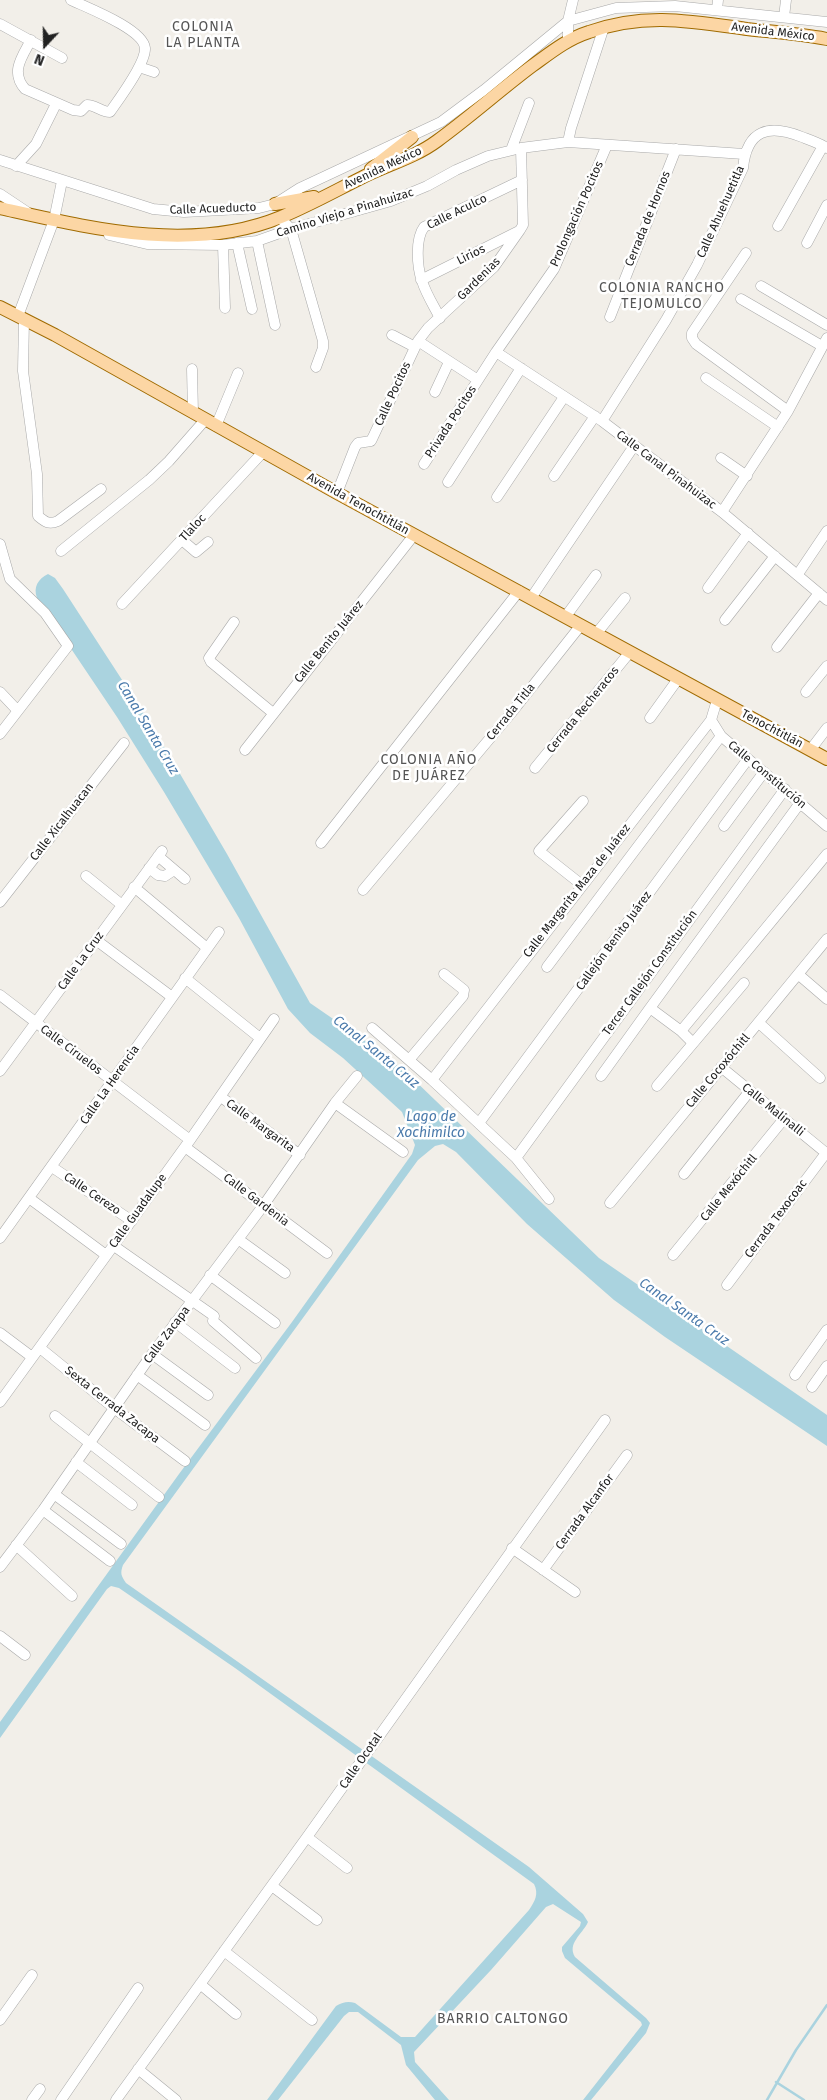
<!DOCTYPE html>
<html>
<head>
<meta charset="utf-8">
<style>
	body { margin:0 }
	#map { position:relative; width:827px; height:2100px; overflow:hidden; background:#f2efe9; font-family:"Fira Sans",sans-serif }
	canvas { display:block }
	.north { position:absolute; left:20px; top:20px; width:50px; height:50px; -webkit-text-stroke:4px #fff; paint-order:stroke; rotate:201deg; font-size:14px; font-weight:700; line-height:20px; text-align:center; color:#222 }
	.north::after { content:''; display:block; margin:auto; width:18px; height:22px; background:#222; clip-path:polygon(50% 0,100% 100%,50% 72%,0 100%) }
</style>
</head>
<body>
<div id="map">
<canvas width="827" height="2100"></canvas>
<div class="north">N</div>
</div>
<script>
const g = document.querySelector('canvas').getContext('2d');
g.lineJoin = 'round';
function paint(path, color) {
  g.fillStyle = color;
  g.fill(path, 'evenodd');
}
function trace(path, color, width, dash) {
  g.strokeStyle = color;
  g.lineWidth = width;
  g.lineCap = dash ? 'butt' : 'round';
  g.setLineDash(dash || []);
  g.stroke(path);
}
function drawText(font, color, halo, rows, align = 'center') {
  g.font = font + ' "Fira Sans",sans-serif';
  g.lineWidth = 5;
  g.setLineDash([]);
  g.textBaseline = 'middle';
  g.strokeStyle = halo;
  g.fillStyle = color;
  for (const [text, x, y, turn = 0] of rows) {
    g.save();
    g.translate(x, y);
    g.rotate((+turn || 0) * Math.PI / 180);
    g.textAlign = isNaN(turn) ? turn : align;
    if (halo) g.strokeText(text, 0, 0);
    g.fillText(text, 0, 0);
    g.restore();
  }
}
paint(new Path2D(`
	M48,574L55,578L63,589L152,726L227,854L310,1003L374,1047L408,1074L599,1258L827,1415V1446L665,1337L614,1300L527,1224L456,1152L443,1144L435,1146L418,1160L123,1565C120,1573 121,1576 126,1583L529,1867L583,1914L588,1922C582,1935 567,1943 575,1957L646,2018L650,2023L646,2033L591,2100H583L642,2025L641,2022L565,1958L562,1951V1947L580,1926L581,1922L553,1904L546,1907L491,1970L414,2052L415,2062L449,2100H435L406,2065L401,2045L358,2012H349L344,2016L278,2100H267L336,2006C343,2002 348,2001 355,2003L401,2037H415L529,1910C535,1901 539,1894 534,1884L235,1668L119,1588L111,1586L107,1589L0,1738V1722L179,1474L292,1322L412,1154L415,1145L402,1112L343,1058L310,1033L288,1009L239,918L164,792L117,717L37,598C33,587 38,579 48,574Z`), '#aad3df');
trace(new Path2D(`
	M776,2082L804,2100
	M767,2100L796,2050L827,2005`), '#aad3df', 2.5);
const minor = new Path2D(`
	M717,10L718,0
	M784,17L786,0
	M0,24L62,58
	M31,40C22,57 10,72 25,89L73,110L81,111L87,105C96,105 101,112 110,112C119,99 146,63 145,48C143,29 88,8 71,0
	M568,41V21L573,0
	M139,67L154,72
	M568,142L571,128L604,27
	M511,150L529,103
	M0,160L153,209L184,212L259,208L275,204L300,188L441,122L484,90L568,21L616,8L675,6L827,22
	M16,166L36,144L56,104
	M0,194L27,212
	M280,218L291,229L323,341V348L316,367
	M778,226L823,146
	M109,235L147,244L223,245L257,241L291,229L391,201L427,186L456,170L488,156L521,148L568,142L744,154
	M257,241L275,325
	M237,243L252,309
	M807,243L827,205
	M223,245L225,308
	M746,253L692,333V338L696,344L788,411
	M421,280L519,231
	M761,286L827,325
	M741,299L822,346
	M18,316L54,220L62,181
	M610,317L676,149
	M440,318C434,306 426,294 422,281C417,267 415,239 424,227L522,180
	M24,319L23,371L37,474L38,516C45,522 49,525 58,521L101,489
	M392,335L415,347
	M418,341L478,380
	M496,352L602,421L722,512L827,600
	M192,369L193,413
	M706,378L778,427
	M435,392L449,362
	M602,421L666,320L697,265L743,168C747,129 769,124 802,137C810,140 819,143 827,148
	M216,426L238,373
	M721,458L747,476
	M424,464L496,352L554,269L607,145
	M554,476L595,416
	M448,482L521,368
	M337,493L355,447L358,443L371,441L373,437L418,341L428,328L494,267L520,230L523,225L521,148
	M497,497L564,397
	M722,512L788,411L827,338
	M182,540L196,552L208,542
	M0,544L10,579L45,613L68,646L0,734
	M61,551L149,480L169,461L205,420
	M798,574L827,531
	M708,588L748,533
	M531,598L634,446
	M122,604L263,452
	M566,616L596,575
	M725,620L775,556
	M234,622L209,658L211,662L273,713
	M596,634L625,598
	M777,647L819,593
	M0,692L17,710
	M806,692L827,666
	M650,718L678,679
	M711,720L721,736L827,826
	M811,749L827,728
	M245,750L414,535
	M535,768L630,652
	M724,826L764,772
	M321,843L519,591
	M158,856L185,879
	M149,868L158,875L165,876L174,870
	M86,876L122,905
	M582,885L539,851L583,801
	M134,887L207,948
	M363,890L512,712L581,625
	M0,902L124,743
	M96,940L172,997
	M547,967L721,736
	M799,975L827,999
	M185,978L260,1038
	M0,995L190,1140
	M650,1008L800,803
	M759,1023L820,1078
	M372,1028L432,1080L516,1158L549,1199
	M681,1031L827,854
	M409,1060L463,996L464,990L444,974
	M721,1067L826,1153L727,1285
	M0,1071L162,851
	M601,1076L650,1008L681,1031L693,1043
	M432,1080L711,720L717,700
	M657,1086L744,983
	M221,1097L300,1155
	M335,1103L403,1152
	M479,1123L748,759
	M185,1147L327,1253
	M516,1158L785,789
	M52,1167L132,1221
	M684,1174L749,1092
	M29,1198L106,1255
	M610,1203L827,939
	M0,1238L219,932
	M238,1239L285,1273
	M114,1246L214,1316L213,1321L256,1358
	M673,1255L783,1120
	M210,1275L275,1323
	M175,1322L235,1368
	M0,1333L32,1357
	M40,1348L114,1408L185,1461
	M152,1354L208,1395
	M137,1375L205,1425
	M795,1375L827,1330
	M812,1387L827,1366
	M0,1402L190,1140L274,1019
	M55,1416L159,1497
	M76,1462L132,1505
	M54,1494L121,1544
	M43,1510L110,1561
	M16,1545L72,1596
	M512,1548L575,1592
	M0,1567L43,1510L152,1354L263,1206L335,1103L357,1076
	M543,1570L627,1455
	M0,1636L25,1655
	M307,1837L347,1868
	M272,1886L317,1920
	M224,1951L312,2020
	M200,1984L236,2014
	M0,2020L32,1975
	M138,2069L176,2100
	M32,2100L40,2089
	M61,2100L138,1988
	M116,2100L307,1837L605,1420`);
const major = new Path2D(`
	M371,169L412,137
	M275,204L314,197
	M0,208C90,228 191,254 281,217C308,206 335,191 361,178C386,165 414,158 437,141C470,117 500,90 532,66C550,53 567,39 589,32C644,12 691,21 747,29C774,32 801,34 827,39
	M0,307L55,335L337,493L827,759`);
trace(minor, '#a9a9a9', 11);
trace(major, '#a06b00', 14);
trace(minor, '#fff', 10);
trace(major, '#fcd6a4', 12);
drawText('12px', '#222', '#fff', [
	["Avenida México",773,32,7],
	["Avenida México",383,168,-25],
	["Calle Acueducto",213,209,-2],
	["Calle Aculco",457,212,-26],
	["Calle Ahuehuetitla",721,212,-66],
	["Camino Viejo a Pinahuizac",345,213,-17],
	["Prolongación Pocitos",577,214,-66],
	["Cerrada de Hornos",648,219,-68],
	["Lirios",471,255,-27],
	["Gardenias",479,279,-45],
	["Calle Pocitos",393,394,-65],
	["Privada Pocitos",451,422,-57],
	["Calle Canal Pinahuizac",666,470,37],
	["Avenida Tenochtitlán",358,504,29],
	["Tlaloc",193,528,-47],
	["Calle Benito Juárez",329,642,-51],
	["Cerrada Recheracos",583,710,-51],
	["Cerrada Titla",511,712,-51],
	["Tenochtitlán",772,729,28],
	["Calle Constitución",767,775,40],
	["Calle Xicalhuacan",62,822,-52],
	["Calle Margarita Maza de Juárez",577,891,-52],
	["Callejón Benito Juárez",614,941,-54],
	["Calle La Cruz",81,961,-54],
	["Tercer Callejón Constitución",650,973,-54],
	["Calle Ciruelos",71,1050,37],
	["Calle Cocoxóchitl",718,1071,-50],
	["Calle La Herencia",110,1085,-55],
	["Calle Malinalli",773,1110,39],
	["Calle Margarita",260,1126,36],
	["Calle Mexóchitl",729,1188,-51],
	["Calle Cerezo",92,1194,34],
	["Calle Gardenia",256,1200,37],
	["Calle Guadalupe",138,1211,-54],
	["Cerrada Texocoac",776,1219,-53],
	["Calle Zacapa",167,1335,-53],
	["Sexta Cerrada Zacapa",112,1405,38],
	["Cerrada Alcanfor",585,1512,-54],
	["Calle Ocotal",361,1761,-55]
]);
g.letterSpacing = '1px';
drawText('14px', '#555', '#fff', [
	["COLONIA",203,27],
	["LA PLANTA",203,43],
	["COLONIA RANCHO",662,288],
	["TEJOMULCO",662,304],
	["COLONIA AÑO",429,760],
	["DE JUÁREZ",429,776],
	["BARRIO CALTONGO",503,2019]
]);
g.letterSpacing = '0px';
drawText('italic 14px', '#4a7aab', '#fff', [
	["Canal Santa Cruz",148,728,59],
	["Canal Santa Cruz",376,1052,39],
	["Lago de",431,1117],
	["Xochimilco",431,1133],
	["Canal Santa Cruz",684,1312,35]
]);
</script>
</body>
</html>
